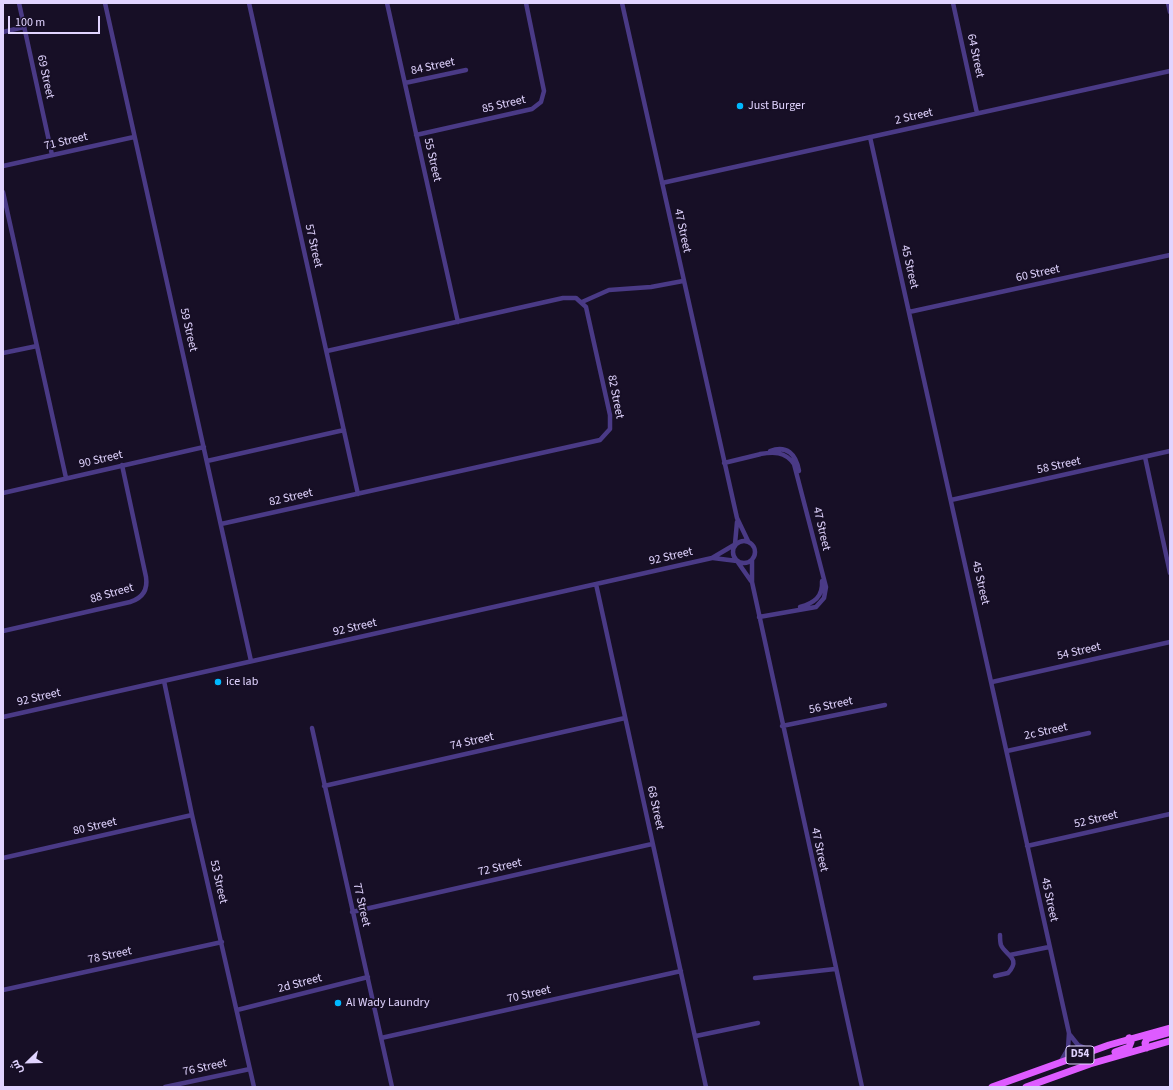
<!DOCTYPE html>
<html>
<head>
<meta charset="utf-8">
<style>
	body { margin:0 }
	#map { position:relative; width:1173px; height:1090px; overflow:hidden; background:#170f26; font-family:"Source Sans 3",Cairo,sans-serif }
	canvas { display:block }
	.frame { position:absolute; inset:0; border:4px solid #e1d4ff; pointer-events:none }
	.north { position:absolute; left:8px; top:1042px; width:40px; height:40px; -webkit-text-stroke:3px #170f26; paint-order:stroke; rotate:247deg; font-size:11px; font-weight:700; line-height:16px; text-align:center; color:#e1d4ff }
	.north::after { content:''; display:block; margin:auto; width:14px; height:18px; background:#e1d4ff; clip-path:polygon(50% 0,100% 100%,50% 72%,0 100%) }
	.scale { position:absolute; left:8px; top:16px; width:92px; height:18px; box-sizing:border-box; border:2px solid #e1d4ff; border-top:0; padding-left:5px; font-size:12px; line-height:14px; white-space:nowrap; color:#e1d4ff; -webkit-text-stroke:3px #170f26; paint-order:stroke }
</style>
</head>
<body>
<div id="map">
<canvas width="1173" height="1090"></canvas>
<div class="frame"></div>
<div class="north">ش</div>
<div class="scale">100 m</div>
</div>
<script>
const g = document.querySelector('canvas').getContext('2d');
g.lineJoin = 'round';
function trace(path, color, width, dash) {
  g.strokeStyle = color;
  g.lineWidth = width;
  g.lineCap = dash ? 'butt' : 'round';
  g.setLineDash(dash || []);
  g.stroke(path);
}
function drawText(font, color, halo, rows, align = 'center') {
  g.font = font + ' "Source Sans 3",sans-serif';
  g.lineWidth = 4;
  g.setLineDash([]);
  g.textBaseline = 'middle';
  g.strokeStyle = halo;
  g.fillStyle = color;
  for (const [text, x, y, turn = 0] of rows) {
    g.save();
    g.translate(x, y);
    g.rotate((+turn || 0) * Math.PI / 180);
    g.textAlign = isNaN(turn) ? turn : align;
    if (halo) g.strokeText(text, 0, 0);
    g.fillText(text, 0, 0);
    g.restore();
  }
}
trace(new Path2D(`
	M19,3L52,155
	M105,3L251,661
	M249,3L358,494
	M387,3L458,322
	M622,3L737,518L748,541
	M953,3L977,113
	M1168,3L1170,12
	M3,32L24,27
	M405,83L466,70
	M416,135L532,109L541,102L544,91L526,3
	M870,137L1069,1033L1068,1049L1061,1061
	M3,166L134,137
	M662,183L1170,71
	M3,192L66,478
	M582,302L609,290L651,287L683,281
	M909,312L1170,255
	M3,353L37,346
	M770,451C787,445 796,454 799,471
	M1145,457L1170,573
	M207,461L344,430
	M724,463L761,454
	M3,493L204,447
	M951,500L1170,451
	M221,524L600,440L610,429V415L586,307L576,298H563L327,351
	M733 552a11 11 0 1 1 22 0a11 11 0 1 1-22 0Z
	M735,544L737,522
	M713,558L737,561
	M752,560V582L862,1087
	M737,561L751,581
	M596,584L706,1087
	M800,607C814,603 823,597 822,581
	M759,617L816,607L824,598L826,587L794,464C785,451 773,452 760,454
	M3,631L130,602C143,598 148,590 146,577L122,465
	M164,681L192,815L254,1087
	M992,682L1170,642
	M3,717L712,558L734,545
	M782,726L885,705
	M312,728L392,1087
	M1007,751L1089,733
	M324,786L625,718
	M1027,846L1170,814
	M3,858L192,815
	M352,912L652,844
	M1010,955L1049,947
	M995,976L1008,973C1022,958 1005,955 1001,945C1000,942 1000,938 1000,935
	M755,978L835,969
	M3,990L222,942
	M237,1010L368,977
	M1070,1035L1078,1045L1092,1051
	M696,1036L758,1023
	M381,1038L681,971
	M165,1087L250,1069`), '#4a3a86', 4.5);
trace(new Path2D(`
	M1146,1048L1145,1043L1147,1039L1168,1033
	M1115,1052L1129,1047L1131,1042L1129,1038
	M992,1087L1109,1045L1170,1028
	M1026,1087L1090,1064L1170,1041`), '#de5bff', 7);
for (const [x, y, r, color] of [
	[740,106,4,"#00b9ff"],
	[218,682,4,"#00b9ff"],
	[338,1003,4,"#00b9ff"]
]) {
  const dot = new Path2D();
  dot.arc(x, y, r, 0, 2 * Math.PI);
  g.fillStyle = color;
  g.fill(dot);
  trace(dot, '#170f26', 1.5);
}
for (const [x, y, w] of [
	[1080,1055,28]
]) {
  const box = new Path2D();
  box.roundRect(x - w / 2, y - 9, w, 18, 3);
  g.fillStyle = '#170f26';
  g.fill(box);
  trace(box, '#e1d4ff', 1);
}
drawText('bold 11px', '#e1d4ff', null, [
	["D54",1080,1055]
]);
drawText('12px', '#e1d4ff', '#170f26', [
	["64 Street",975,56,78],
	["84 Street",433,67,-12],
	["69 Street",45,77,78],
	["85 Street",504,105,-13],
	["2 Street",914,117,-13],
	["71 Street",66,142,-13],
	["55 Street",432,160,77],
	["47 Street",682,231,78],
	["57 Street",313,246,77],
	["45 Street",909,267,77],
	["60 Street",1038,274,-12],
	["59 Street",188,330,77],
	["82 Street",615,397,79],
	["90 Street",101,460,-13],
	["58 Street",1059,466,-12],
	["82 Street",291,498,-13],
	["47 Street",821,529,77],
	["92 Street",671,557,-13],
	["45 Street",980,583,77],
	["88 Street",112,594,-16],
	["92 Street",355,628,-13],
	["54 Street",1079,652,-13],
	["92 Street",39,698,-13],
	["56 Street",831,706,-12],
	["2c Street",1046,732,-12],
	["74 Street",472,742,-13],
	["68 Street",655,808,78],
	["52 Street",1096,820,-13],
	["80 Street",95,827,-13],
	["47 Street",819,850,78],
	["72 Street",500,868,-13],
	["53 Street",218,882,77],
	["45 Street",1049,900,78],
	["77 Street",361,905,77],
	["78 Street",110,956,-12],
	["2d Street",300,984,-15],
	["70 Street",529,995,-13],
	["76 Street",205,1068,-12]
]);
drawText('12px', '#e1d4ff', '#170f26', [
	["Just Burger",748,106],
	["ice lab",226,682],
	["Al Wady Laundry",346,1003]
], 'left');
</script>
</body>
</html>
